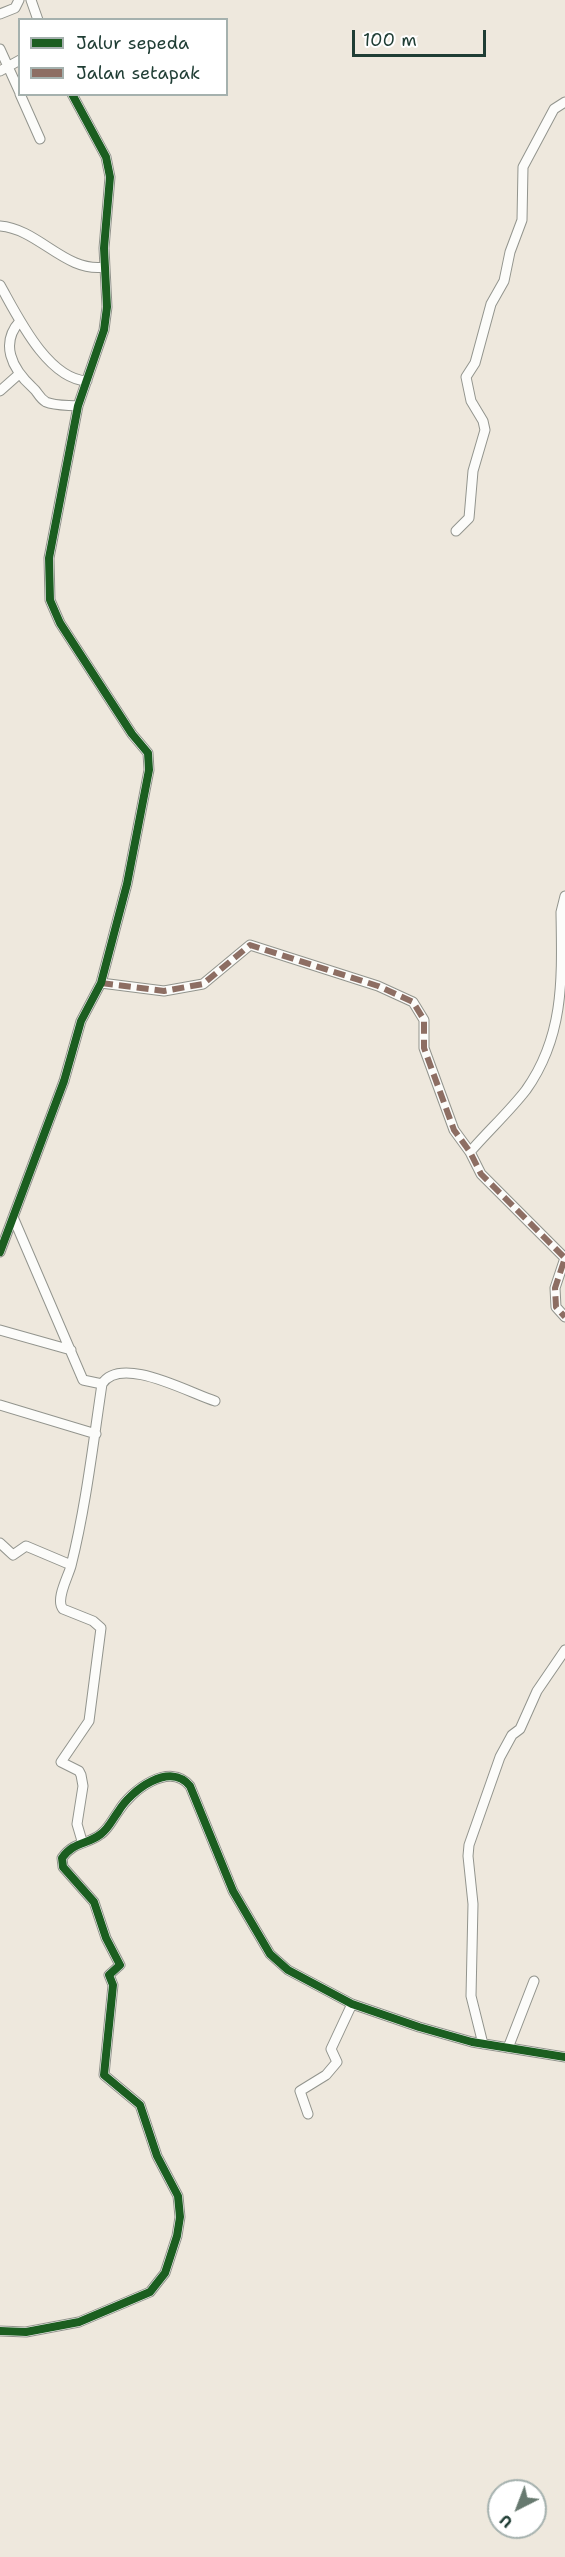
<!DOCTYPE html>
<html>
<head>
<meta charset="utf-8">
<style>
	body { margin:0 }
	#map { position:relative; width:565px; height:2557px; overflow:hidden; background:#eee8dd; font-family:"Shantell Sans",sans-serif }
	canvas { display:block }
	.legend { position:absolute; left:18px; top:18px; width:210px; height:78px; box-sizing:border-box; background:#fff; border:2px solid #a5b1ae; margin:0; padding:8px 10px; list-style:none; font-size:18px; color:#1f3d34 }
	.legend li { display:flex; align-items:center; gap:12px; height:30px }
	.legend b { width:30px; border:2px solid #a5b1ae }
	.north { position:absolute; left:487px; top:2479px; width:60px; height:60px; box-sizing:border-box; background:#fff; border:2px solid #a5b1ae; border-radius:50%; rotate:222deg; font-size:16px; font-weight:700; line-height:24px; text-align:center; color:#1f3d34 }
	.north::after { content:''; display:block; margin:auto; width:21px; height:27px; background:#67796f; clip-path:polygon(50% 0,100% 100%,50% 72%,0 100%) }
	.scale { position:absolute; left:352px; top:30px; width:134px; height:27px; box-sizing:border-box; border:3px solid #1f3d34; border-top:0; padding-left:8px; font-size:18px; line-height:21px; white-space:nowrap; color:#1f3d34; -webkit-text-stroke:4px #fff; paint-order:stroke }
</style>
</head>
<body>
<div id="map">
<canvas width="565" height="2557"></canvas>
<ul class="legend">
<li><b style="height:8px;background:#1b5e20"></b>Jalur sepeda</li>
<li><b style="height:8px;background:#8d6e63"></b>Jalan setapak</li>
</ul>
<div class="north">U</div>
<div class="scale">100 m</div>
</div>
<script>
const g = document.querySelector('canvas').getContext('2d');
g.lineJoin = 'round';
function trace(path, color, width, dash) {
  g.strokeStyle = color;
  g.lineWidth = width;
  g.lineCap = dash ? 'butt' : 'round';
  g.setLineDash(dash || []);
  g.stroke(path);
}
const street = new Path2D(`
	M31,0L38,20
	M0,14L15,8L19,0
	M0,49L20,93
	M0,71L20,60
	M20,94L40,139
	M0,226C39,229 65,273 105,267
	M0,285C17,315 47,379 87,381
	M20,321C0,343 11,368 33,388C38,392 39,398 46,402C55,406 68,405 78,406
	M0,391L18,375
	M456,531L469,518L473,471L485,430L483,421L471,401L466,377L475,363L491,304L504,281L510,252L522,220L523,167L554,109L565,102
	M101,983L164,991L203,984L250,945L378,986L413,1002L424,1020V1048L454,1130L470,1152L481,1174L565,1258L555,1288L556,1307L565,1317
	M470,1152C488,1131 509,1112 526,1090C565,1035 562,977 561,912L565,896
	M13,1217L83,1380L102,1384C93,1444 86,1506 71,1566C68,1577 55,1600 63,1609L93,1621L101,1628L89,1721L61,1762L79,1771L81,1775L83,1786L77,1824L82,1841
	M0,1252L64,1081L81,1021L101,983L127,884L149,770L148,753L132,734L60,623L50,600L49,558L78,406L104,330L107,307L104,248L110,177L106,157L72,94
	M0,1330L71,1350
	M102,1384C121,1354 191,1394 215,1401
	M0,1405L96,1434
	M0,1543L13,1555L26,1546L71,1565
	M483,2044L471,1996L473,1904L468,1856L469,1845L500,1757L512,1735L520,1729L537,1691L565,1650
	M508,2048L534,1981
	M308,2114L300,2091L326,2075L337,2062L331,2049L352,2004
	M0,2331L26,2332L79,2322L150,2292L165,2273L177,2236L180,2217L178,2196L157,2156L140,2105L104,2075L113,1985L109,1975L120,1965L106,1938L94,1902L63,1867L62,1858C74,1841 87,1845 101,1834C109,1828 112,1820 118,1812C131,1790 170,1761 190,1786L233,1891L270,1954L288,1970L352,2004L419,2027L472,2042L565,2057`);
trace(street, '#92948d', 11);
trace(street, '#fcfcfa', 9);
trace(new Path2D(`
	M101,983L164,991L203,984L250,945L378,986L413,1002L424,1020V1048L454,1130L470,1152L481,1174L565,1258L555,1288L556,1307L565,1317`), '#8d6e63', 6, [12, 6]);
trace(new Path2D(`
	M0,1252L64,1081L81,1021L101,983L127,884L149,770L148,753L132,734L60,623L50,600L49,558L78,406L104,330L107,307L104,248L110,177L106,157L72,94
	M0,2331L26,2332L79,2322L150,2292L165,2273L177,2236L180,2217L178,2196L157,2156L140,2105L104,2075L113,1985L109,1975L120,1965L106,1938L94,1902L63,1867L62,1858C74,1841 87,1845 101,1834C109,1828 112,1820 118,1812C131,1790 170,1761 190,1786L233,1891L270,1954L288,1970L352,2004L419,2027L472,2042L565,2057`), '#1b5e20', 8);
</script>
</body>
</html>
